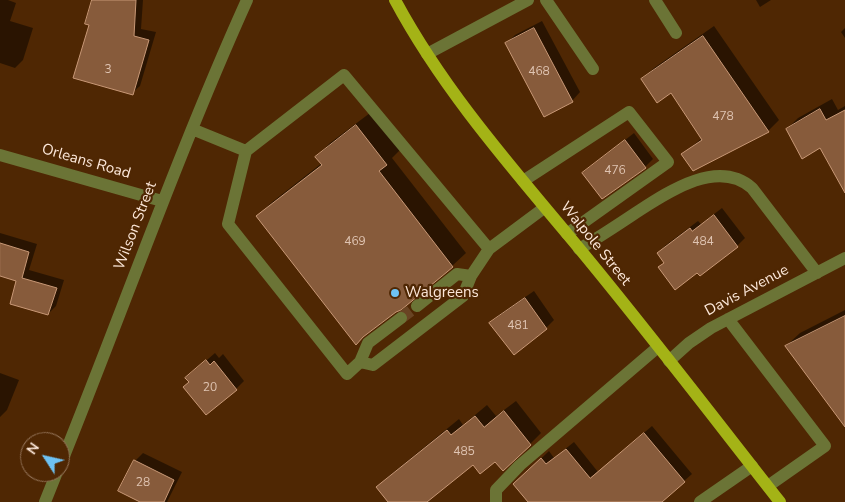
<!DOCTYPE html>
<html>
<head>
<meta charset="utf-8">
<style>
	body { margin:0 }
	#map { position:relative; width:845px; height:502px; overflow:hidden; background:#4f2703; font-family:"Nunito Sans",sans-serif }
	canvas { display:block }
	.north { position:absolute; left:20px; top:432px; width:50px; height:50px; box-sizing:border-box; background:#4f2703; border:1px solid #947459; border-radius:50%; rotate:305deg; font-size:14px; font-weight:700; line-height:20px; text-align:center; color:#fce7d9 }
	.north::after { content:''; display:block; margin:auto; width:18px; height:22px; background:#6ec2f3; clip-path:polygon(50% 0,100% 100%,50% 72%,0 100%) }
</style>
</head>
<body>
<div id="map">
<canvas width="845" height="502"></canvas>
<div class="north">N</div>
</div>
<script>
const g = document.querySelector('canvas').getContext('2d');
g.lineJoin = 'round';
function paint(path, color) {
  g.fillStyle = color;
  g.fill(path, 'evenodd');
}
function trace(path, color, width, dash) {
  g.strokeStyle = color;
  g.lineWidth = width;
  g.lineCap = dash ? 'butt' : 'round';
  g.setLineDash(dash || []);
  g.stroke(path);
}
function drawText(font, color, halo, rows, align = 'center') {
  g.font = font + ' "Nunito Sans",sans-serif';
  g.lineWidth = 4.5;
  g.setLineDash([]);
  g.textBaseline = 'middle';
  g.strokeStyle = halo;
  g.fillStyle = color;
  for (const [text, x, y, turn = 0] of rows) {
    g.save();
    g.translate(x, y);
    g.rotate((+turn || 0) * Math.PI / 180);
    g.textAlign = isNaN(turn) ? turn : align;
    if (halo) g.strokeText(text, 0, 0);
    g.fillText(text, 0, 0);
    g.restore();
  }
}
paint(new Path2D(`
	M0,0H8L16,3L10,21L33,28L23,60L15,68L0,63Z
	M94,0H143L141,29L156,32L140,86L132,93L90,24Z
	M756,0H771L760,7Z
	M542,21L580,92L572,101L507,43L515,35Z
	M714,26L779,120L768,131L683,154L702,138L671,91L643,79L654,68Z
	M845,28V38L841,32Z
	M832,99L838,110L845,106V190L821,147L787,129L798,118Z
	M370,113L400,150L392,158L466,253L452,266L258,216L271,203L322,163L317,157L330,143Z
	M634,133L653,159L645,167L602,198L583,173Z
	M722,208L745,238L737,246L697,271L665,262L658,253L666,245L698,221L701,224Z
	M0,233L37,244L29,270L64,280L56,306L48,314L18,281L0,275Z
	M534,291L554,320L546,328L491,323L499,315Z
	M845,310V425L786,346L800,333Z
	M215,353L219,358L223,354L244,381L236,389L190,382L186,378Z
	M0,373L19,380L7,410L0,417Z
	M516,401L541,433L530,444L495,460L473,464L425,502H389L377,487L389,476L459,419L463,425L487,405L496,416Z
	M652,426L692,474L660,502H530L522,477L549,451L554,458L574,442L598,472Z
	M143,453L182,472L167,502H143L135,461Z`), '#0007');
const building = new Path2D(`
	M92,0H136L134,36L149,40L133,95L73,78L89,25L85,24Z
	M534,28L573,102L544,117L505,43Z
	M703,36L769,132L693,171L681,154L702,140L671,93L657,103L641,79Z
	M820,109L826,120L845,110V193L820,148L802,159L786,129Z
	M356,125L387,165L379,171L453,267L401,310L396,312L363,337L356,345L256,216L322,165L315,157Z
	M625,140L646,168L602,199L582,173Z
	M714,215L738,247L700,276L697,273L675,290L658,267L664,263L657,253L690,228L692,231Z
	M0,243L29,252L22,278L57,288L48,315L10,304L16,281L0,276Z
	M525,298L547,329L514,355L489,323Z
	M845,316V427L785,346Z
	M206,360L210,365L214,361L237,390L206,415L183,387L189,382L185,378Z
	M504,411L531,445L503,471L495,462L480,474L473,465L427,502H388L376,487L447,430L451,435L475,416L484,427Z
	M644,433L685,482L662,502H528L513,484L541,458L546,464L566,449L590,478Z
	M134,460L174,480L164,502H140L118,491Z`);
paint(building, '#875b3b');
trace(building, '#c89876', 1);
trace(new Path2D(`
	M401,318L417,306`), '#694423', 12, [12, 6]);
trace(new Path2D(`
	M546,0L593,69
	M655,0L676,33
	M427,54L528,0
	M192,129L246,151L344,75L489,249L544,208
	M246,151L228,224L347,374L360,362L373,365L463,296L471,276L489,249
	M0,155L162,201
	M523,181L629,112L668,162L567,234
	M579,249C598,238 616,226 634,214C665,194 717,157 752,188L817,273
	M417,306L457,274L471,276
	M728,319L825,446L768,486
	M669,361L689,343L711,328L845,258
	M360,362L368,343L401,318
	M60,466C123,310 178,153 247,0
	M45,502L57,472
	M496,502V490L520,465L658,347
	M700,502L752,466`), '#6b7436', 12);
trace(new Path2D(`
	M395,0C441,86 506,161 568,235C641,322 710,413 780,502`), '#a4b316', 12);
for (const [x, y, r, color] of [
	[395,293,5,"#6ec2f3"]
]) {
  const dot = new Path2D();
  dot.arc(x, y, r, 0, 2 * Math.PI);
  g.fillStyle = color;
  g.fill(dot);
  trace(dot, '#4f2703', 2);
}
drawText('12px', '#dfc4b2', null, [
	["3",108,70],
	["468",539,72],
	["478",723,117],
	["476",615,171],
	["469",355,242],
	["484",703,242],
	["481",518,326],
	["20",210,388],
	["485",464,452],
	["28",143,483]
]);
drawText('15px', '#fce7d9', '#4f2703', [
	["Orleans Road",86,162,16],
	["Wilson Street",136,226,-69],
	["Walpole Street",595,244,51],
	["Davis Avenue",747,291,-28]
]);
drawText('15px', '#fce7d9', '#4f2703', [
	["Walgreens",405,293]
], 'left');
</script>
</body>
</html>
